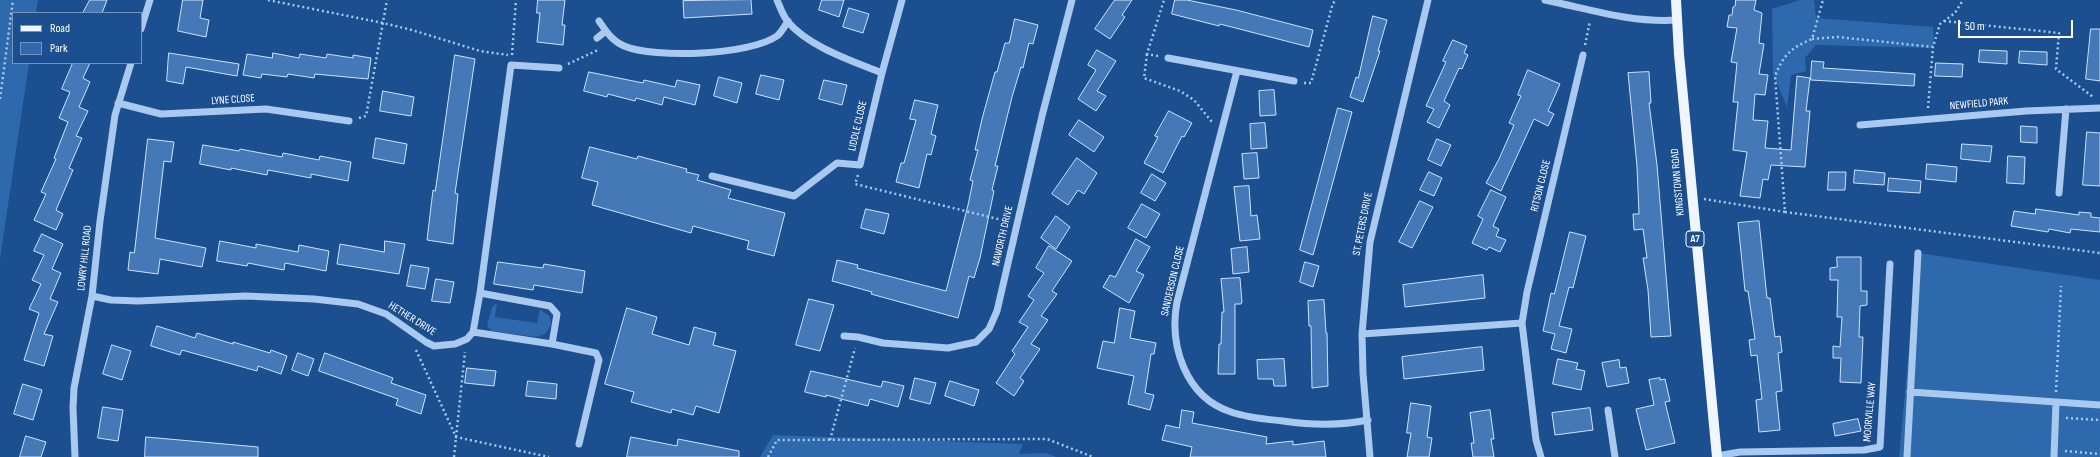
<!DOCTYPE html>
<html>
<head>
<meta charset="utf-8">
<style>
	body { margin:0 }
	#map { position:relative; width:2100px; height:457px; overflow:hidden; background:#1b4f8f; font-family:"Sofia Sans Condensed",sans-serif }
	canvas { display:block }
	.legend { position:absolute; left:12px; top:12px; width:130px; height:52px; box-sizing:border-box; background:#1b4f8f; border:1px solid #7695bc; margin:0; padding:5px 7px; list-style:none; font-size:12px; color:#fff }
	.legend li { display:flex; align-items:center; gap:8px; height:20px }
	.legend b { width:20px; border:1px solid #7695bc }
	.scale { position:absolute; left:1958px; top:20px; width:115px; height:18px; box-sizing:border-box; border:2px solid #fff; border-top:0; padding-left:5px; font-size:12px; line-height:14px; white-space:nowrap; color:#fff; -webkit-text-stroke:3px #1b4f8f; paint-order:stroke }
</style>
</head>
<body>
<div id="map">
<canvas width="2100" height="457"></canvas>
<ul class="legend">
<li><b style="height:5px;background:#f0f6ff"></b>Road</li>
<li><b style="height:11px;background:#2e69ad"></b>Park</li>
</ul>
<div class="scale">50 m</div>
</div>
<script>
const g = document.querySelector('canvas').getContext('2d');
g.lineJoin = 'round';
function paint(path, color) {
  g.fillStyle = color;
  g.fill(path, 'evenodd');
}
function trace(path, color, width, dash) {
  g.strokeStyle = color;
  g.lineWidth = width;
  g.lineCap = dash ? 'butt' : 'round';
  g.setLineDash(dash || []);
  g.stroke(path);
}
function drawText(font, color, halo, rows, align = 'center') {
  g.font = font + ' "Sofia Sans Condensed",sans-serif';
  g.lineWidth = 4;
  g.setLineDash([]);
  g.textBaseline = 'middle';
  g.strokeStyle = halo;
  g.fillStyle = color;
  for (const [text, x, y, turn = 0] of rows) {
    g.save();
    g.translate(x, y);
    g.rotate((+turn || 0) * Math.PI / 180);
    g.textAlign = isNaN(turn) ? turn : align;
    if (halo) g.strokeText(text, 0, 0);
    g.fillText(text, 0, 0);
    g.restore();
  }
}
paint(new Path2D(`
	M0,0H38L36,13H13V63H29L0,259Z
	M1800,0H1814L1816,18L1933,27L1934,48L1816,45L1805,58L1806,71L1791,75L1787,107L1773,74L1772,9Z
	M1918,253L2100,280V457H1899Z
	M497,303L495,317L537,323L540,309L550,317L551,325L545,334L536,337L492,331L487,326L492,307Z
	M773,435L1023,444L1019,454L1046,453L1056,457H760Z`), '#2e69ad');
const building = new Path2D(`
	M90,0H107L102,13H83Z
	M183,0H203L200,18L209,20L206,37L178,31Z
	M538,0H565L562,25H565L563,45L537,42L540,13H537Z
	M751,0L752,14L684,18L683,1Z
	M822,0H844L839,17L819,10Z
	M1115,0H1132L1122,15L1125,17L1110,39L1095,29Z
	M1175,0H1187L1236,10L1313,30L1309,47L1220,24L1219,26L1172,14Z
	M1736,0H1756L1754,10L1762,13L1759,43L1764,44L1759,74L1768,75L1765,95L1755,94L1753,120L1768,121L1765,148L1791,150L1797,76L1810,78L1806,111H1810L1805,167L1771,165L1768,180L1763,179L1760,198L1740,196L1747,152L1733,150L1738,102H1733L1737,63L1731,62L1737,28L1727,27L1729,15H1732L1733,7L1735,6Z
	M849,8L869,14L863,33L843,27Z
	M1373,16L1387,20L1378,51H1380L1363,102L1350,97L1356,77L1358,78Z
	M1015,19L1038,25L1033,44L1029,43L1023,68L1021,67L1012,97L995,166H998L992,190L994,191L980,258L974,278L969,276L958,318L871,294L872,292L832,281L837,260L858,265L857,268L946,291L968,205L973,181L970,180L978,150H975L982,119L995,72H997L1005,43H1009Z
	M2091,29H2100V81L2086,79Z
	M1453,40L1467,46L1464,53L1468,55L1462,69L1459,68L1444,101L1450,105L1439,128L1427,122L1434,109L1426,106L1446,62L1443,61Z
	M1097,50L1116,61L1097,91L1106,96L1096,111L1078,99L1096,70L1088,65Z
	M1980,50L2007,51V64L1979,62Z
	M2020,51L2047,52V65L2019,63Z
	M169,53L239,64L237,76L186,67L183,84L167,81Z
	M273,53L299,58L300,54L326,58L327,54L353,58V55L371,58L368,79L315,74L314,78L288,74L287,77L262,74L261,78L243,75L247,54L272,58Z
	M455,55L475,59L455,193L458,194L453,244L427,240L433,190L435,191Z
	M1812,61L1824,62L1823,68L1915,74L1914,86L1811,80Z
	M73,63H90L83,78L90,82L79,107L88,111L76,136L82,138L69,168L73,170L56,210L63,214L56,230L34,220L46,194L41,192L56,159L54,158L68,122L59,118L70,92L62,89Z
	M1936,63L1963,64L1962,77L1935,76Z
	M1528,70L1560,84L1548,111L1554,114L1548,126L1534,119L1501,191L1486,183L1499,159L1514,125L1509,123L1521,96L1518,95Z
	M589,72L643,83L644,80L675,87L677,80L700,85L695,105L664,97L662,105L636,98L635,101L608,94L607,97L584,91Z
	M1649,72L1651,103H1649L1657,165L1671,336L1651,337L1648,290L1643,258H1647L1643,229L1634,230L1633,214H1639L1637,166L1628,73Z
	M761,75L784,80L779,100L756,94Z
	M719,77L742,83L737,103L714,96Z
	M824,80L847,85L842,105L819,99Z
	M1274,90L1276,115L1260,116L1259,91Z
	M383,91L414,97L411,116L380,111Z
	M915,100L938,105L931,134L936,136L931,155L927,154L919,188L896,182L901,163H904L916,120L910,119Z
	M1338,108L1352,112L1313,255L1300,250Z
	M1169,111L1192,123L1184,137L1182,136L1163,173L1144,163L1158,137L1155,136Z
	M1079,120L1104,137L1094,152L1069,135Z
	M1265,123L1267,148L1251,149L1250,124Z
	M2021,126L2037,127V143L2021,142Z
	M2087,132L2100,133V186L2083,185Z
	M376,138L407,144L404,164L373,158Z
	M148,139L174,142L171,162L164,161L155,238L206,248L202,267L160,259L158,274L128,270L130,252L134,253Z
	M1437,139L1451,145L1441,166L1428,160Z
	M1962,144L1992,146L1990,162L1961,159Z
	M203,145L239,151L240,149L282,157L283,153L319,160L320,156L351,162L348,181L311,174V178L268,170L267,175L231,168V170L200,164Z
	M590,147L637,159L638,156L687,169L686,172L699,175L697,180L731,190L728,198L785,213L774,256L747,249L749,241L693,226L691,233L592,205L598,182L582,178Z
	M1257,153L1259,178L1244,179L1242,154Z
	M2008,156L2025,157L2024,184L2007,183Z
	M1077,158L1097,173L1084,194L1078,190L1068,205L1052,194Z
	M1927,164L1957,167L1956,182L1926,179Z
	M1855,170L1885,173L1884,185L1854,183Z
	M1429,172L1442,178L1434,196L1420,190Z
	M1829,172H1846L1845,190H1828Z
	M1152,174L1166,183L1155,201L1141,193Z
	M1889,178L1921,181L1920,193L1888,191Z
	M1249,186L1251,216L1257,215L1260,239L1240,241L1234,187Z
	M1491,190L1506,197L1493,226L1499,229L1496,236L1506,240L1500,252L1489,247L1487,250L1472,243L1483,219L1478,216Z
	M1420,201L1433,207L1412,248L1399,242Z
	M1142,204L1160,214L1146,238L1128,228Z
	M866,209L889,214L884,234L861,228Z
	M2036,209L2079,215V212L2091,213V217L2100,218V232L2071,229L2070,233L2049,229L2048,232L2011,226L2014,211L2035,214Z
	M1056,216L1070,227L1056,249L1041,238Z
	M1759,221L1767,298H1770L1775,337L1780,336L1782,352L1778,353L1782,391L1776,392L1780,430L1759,432L1756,400L1762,399L1757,355L1751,356L1749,340L1755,339L1748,291H1745L1738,223Z
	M1570,232L1586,236L1573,288L1569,287L1559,326L1572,329L1566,353L1551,349L1555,334L1543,331L1551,293L1554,294Z
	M42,234L63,244L52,269L61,273L50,299L58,302L44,334L53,336L44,366L24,360L39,313L29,309L41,284L32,280L44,255L34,251Z
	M1136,239L1150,247L1136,271L1144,275L1129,303L1103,287L1110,275L1115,277Z
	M220,241L256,248V244L298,252L299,245L329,251L326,271L285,263L284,270L248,263L247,266L217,261Z
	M385,241L405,244L399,274L337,264L340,244L384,252Z
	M1049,246L1072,261L1052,291L1057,294L1041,316L1048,320L1031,344L1040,349L1020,378L1024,381L1014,396L996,383L1015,354L1012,351L1028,327L1019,322L1034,300L1028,296L1044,273L1036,268Z
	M1247,247L1249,272L1233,274L1231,249Z
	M1837,257H1861V291H1867V305L1860,306L1859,337H1863L1861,383L1840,382L1841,358H1833V346L1840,347L1842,317H1837L1838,280H1830V268L1837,267Z
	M498,262L543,268L544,264L585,271L582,293L534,285L533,290L494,284Z
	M1305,262L1319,266L1313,287L1300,282Z
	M411,265L429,268L425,289L407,286Z
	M1483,275L1485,298L1405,307L1403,285Z
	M1240,278L1242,302L1241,304H1235V374H1218L1219,344H1221L1222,312H1224L1221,279Z
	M436,279L454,282L450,303L432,301Z
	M809,299L834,305L820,351L796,345Z
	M1324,300L1326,333H1327L1328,386L1312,388L1311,326H1309L1308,301Z
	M627,308L657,317L652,334L689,345L694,327L716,333L713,345L736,351L719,413L696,406L693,415L672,409L671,413L631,402L634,392L605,384Z
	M1120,308L1135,311L1130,338L1156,343L1154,354H1151L1145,393L1154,395L1150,410L1128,404L1134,376L1097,368L1103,341L1114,343Z
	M157,326L195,338L197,333L233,344V342L270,353L271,350L287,356L281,374L258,366L257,371L182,350L180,355L151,346Z
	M112,345L131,351L122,380L103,374Z
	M1482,347L1484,370L1404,379L1402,357Z
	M298,353L314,359L308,376L292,370Z
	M325,353L393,378L391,383L426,395L421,414L396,405L398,399L319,371Z
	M1284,359L1286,386H1274L1273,379H1258L1257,360Z
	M1558,359L1578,363L1576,369L1585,371L1581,390L1553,384Z
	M1619,360L1620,368L1626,367L1629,383L1607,387L1602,363Z
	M467,368L496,371L494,386L465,383Z
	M811,371L881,387L883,381L904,386L898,407L870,399L868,406L826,395V397L805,392Z
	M915,378L936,383L930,404L910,399Z
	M1660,378V380L1665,379L1670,401L1665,402L1675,443L1646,450L1636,409L1654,405L1649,380Z
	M528,381L557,384L556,399L526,396Z
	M950,381L979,390L974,406L945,396Z
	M23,384L42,390L33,420L14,414Z
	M1411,403L1431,406L1427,437L1432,438L1429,457H1407L1411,433H1407Z
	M103,407L123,410L118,441L98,438Z
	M1590,408L1593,430L1555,435L1552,413Z
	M1182,410L1194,412L1192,423L1267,437L1266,444L1293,441V445L1324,441L1326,457H1190L1192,447L1162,440L1166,425L1179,428Z
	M1490,410L1494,439H1491L1494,457H1473L1471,443H1474L1470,413Z
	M1858,419L1861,431L1835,436L1833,424Z
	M26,436L46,442L41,457H20Z
	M146,437L258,447V457H145Z
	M631,437L677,446L678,439L739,451V457H627Z`);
paint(building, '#4478b7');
trace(building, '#cfe3fa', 1);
trace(new Path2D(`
	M268,0L383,23L412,30L480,51L508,55
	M1944,21L2059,33L2056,69L2093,97
	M1812,39L1838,37L1933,47L1940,24L1955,13L1963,0
	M1585,45L1590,21
	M1147,54L1144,78L1180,91L1194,100L1212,122
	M512,55L516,0
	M1158,56L1147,54L1164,0
	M568,64L598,50
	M1304,83H1311L1333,3L1337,0
	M0,99L13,0
	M1928,108L1933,47
	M359,118L366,116L387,0
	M858,175L855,184L1006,221
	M1704,199L1785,212L1775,76C1784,54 1791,48 1812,39L1823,0
	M1785,212L2100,253
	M416,350L456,437L549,457
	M2056,392L2061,286
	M2066,418L2100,420
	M830,440L855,348
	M2065,451L2100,454
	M454,457L465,352
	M768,457L777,440L1047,439L1093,457`), '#a9c9ee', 2.5, [2, 3]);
trace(new Path2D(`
	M777,0C780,7 783,16 788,22C809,47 853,61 882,73
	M1545,0C1589,9 1631,23 1677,20
	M599,21C606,31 612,41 624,46C655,59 750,55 777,36C781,33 785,26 788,21
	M141,29L150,0
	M597,38L606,31
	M1168,58L1294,81
	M1237,71L1177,302C1169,345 1185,397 1231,412C1248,418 1265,419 1283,421C1311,425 1340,426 1368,420
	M118,103L161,114L266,109L349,121
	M1860,125L2026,111L2100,108
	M712,176L794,196L837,163L860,165L882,73L902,0
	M2059,193L2066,109
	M92,296L111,300L138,301L245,296L314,299L358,304L386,314L426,342L434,346L455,344L467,339L473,332L480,293L511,65L559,68
	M473,332L552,344L557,314L550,306L480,293
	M1362,334L1522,323
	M844,336L858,337L883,343L948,348L976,342L989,329L997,311L1042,116L1072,0
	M552,344L596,353L599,360L579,444
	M1910,392L2100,405
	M1608,410L1615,457
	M1717,456L1740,452L1864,450L1880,447L1890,264
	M75,457L73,408L74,388L92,296L100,221L115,115L131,63
	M1370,457L1363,373L1362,334L1370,242L1428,0
	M1541,457L1536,440L1522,323L1527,292L1583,55
	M1907,457L1918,253
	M2054,457L2056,402`), '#a9c9ee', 7);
trace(new Path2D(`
	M1676,0L1679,54L1717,457`), '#f0f6ff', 10);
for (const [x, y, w] of [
	[1695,239,18]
]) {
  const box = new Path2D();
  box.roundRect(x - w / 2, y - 8, w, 16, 3);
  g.fillStyle = '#1b4f8f';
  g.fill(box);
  trace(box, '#fff', 1);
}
drawText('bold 10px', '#fff', null, [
	["A7",1695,239]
]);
drawText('11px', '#fff', '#1b4f8f', [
	["LYNE CLOSE",233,100,-4],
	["NEWFIELD PARK",1979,104,-5],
	["LIDDLE CLOSE",858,126,-77],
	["KINGSTOWN ROAD",1678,182,-95],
	["RITSON CLOSE",1541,186,-76],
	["ST. PETERS DRIVE",1363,224,-79],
	["NAWORTH DRIVE",1003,236,-77],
	["LOWRY HILL ROAD",85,258,-84],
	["SANDERSON CLOSE",1173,281,-77],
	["HETHER DRIVE",412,319,32],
	["MOORVILLE WAY",1870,412,-85]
]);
</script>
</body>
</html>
